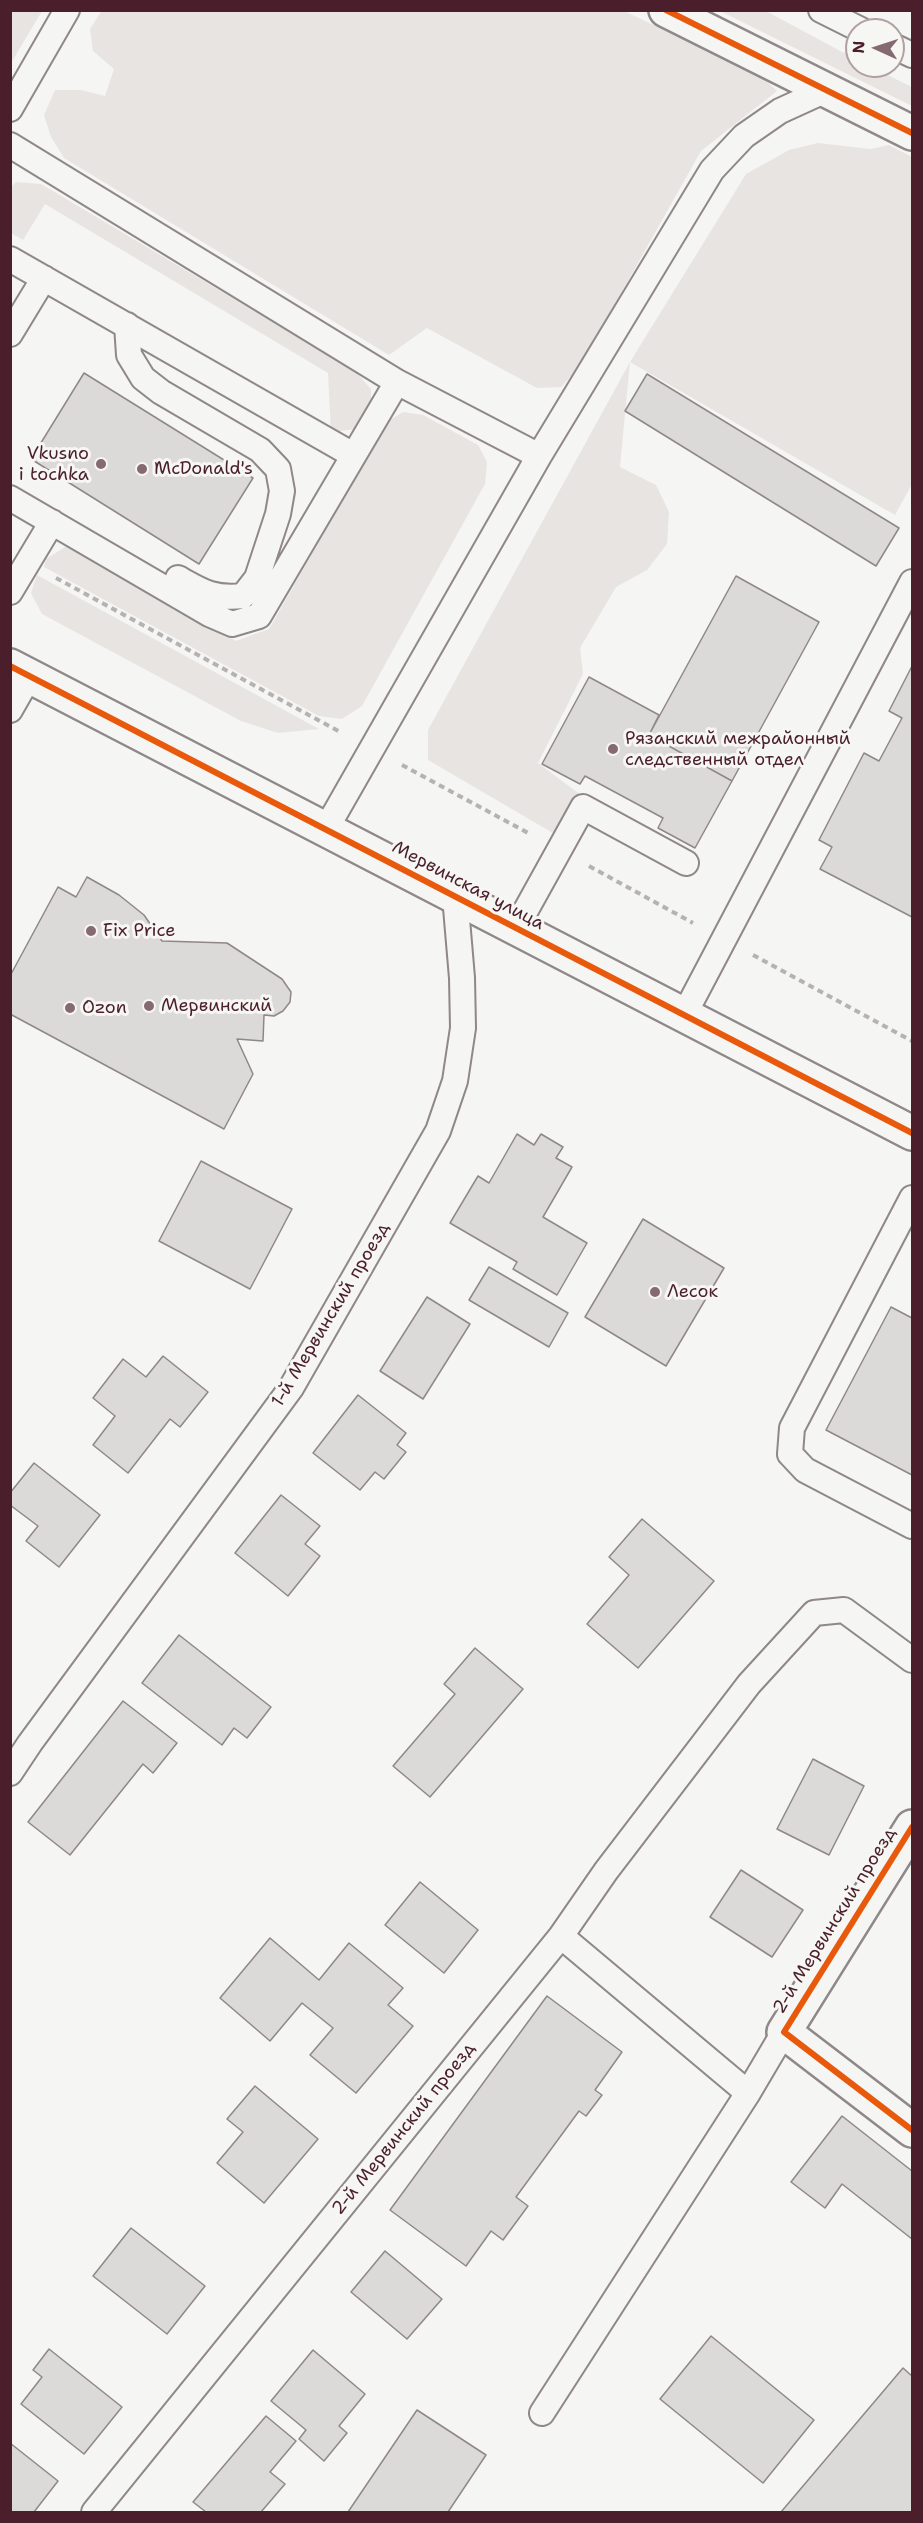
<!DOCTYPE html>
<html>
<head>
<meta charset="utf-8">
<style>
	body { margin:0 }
	#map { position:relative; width:923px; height:2523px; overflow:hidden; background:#f5f5f3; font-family:"Shantell Sans",sans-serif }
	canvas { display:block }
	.frame { position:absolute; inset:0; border:12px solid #4a1f2b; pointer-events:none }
	.north { position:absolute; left:845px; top:18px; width:60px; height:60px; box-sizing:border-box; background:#f6f6f2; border:2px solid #b1a0a2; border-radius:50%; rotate:273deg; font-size:16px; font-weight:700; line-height:24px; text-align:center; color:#4a1f2b }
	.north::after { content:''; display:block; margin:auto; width:21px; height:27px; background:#866a71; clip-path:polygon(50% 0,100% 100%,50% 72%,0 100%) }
</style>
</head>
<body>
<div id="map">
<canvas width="923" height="2523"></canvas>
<div class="frame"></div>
<div class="north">N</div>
</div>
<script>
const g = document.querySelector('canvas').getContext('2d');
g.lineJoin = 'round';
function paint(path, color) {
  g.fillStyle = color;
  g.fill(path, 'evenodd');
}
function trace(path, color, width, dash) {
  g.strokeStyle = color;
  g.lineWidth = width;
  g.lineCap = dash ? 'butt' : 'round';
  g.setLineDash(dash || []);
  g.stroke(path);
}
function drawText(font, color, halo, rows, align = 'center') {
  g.font = font + ' "Shantell Sans",sans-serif';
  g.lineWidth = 6;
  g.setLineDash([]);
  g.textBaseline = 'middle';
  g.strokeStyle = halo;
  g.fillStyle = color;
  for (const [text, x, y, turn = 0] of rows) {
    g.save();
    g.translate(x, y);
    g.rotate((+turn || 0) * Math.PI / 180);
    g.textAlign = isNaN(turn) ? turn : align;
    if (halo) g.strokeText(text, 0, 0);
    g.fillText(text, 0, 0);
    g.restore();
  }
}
paint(new Path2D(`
	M11,10L42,11L11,63L10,11Z
	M102,10L624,11L761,76L777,91L701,151L580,366L561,387L537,388L427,328L389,355L64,158L51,137L44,115L55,90H81L105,96L114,69L93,51L90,29Z
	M720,11H766L857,60V66H869L912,87V106Z
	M818,143L871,149L889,145L912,157V484L895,515L630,362L620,467L656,485L669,512L667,544L647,570L616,587L580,648L583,674L538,763L581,795L558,836L428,760V730L630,362L746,174L789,150Z
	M16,182L41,184L355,371L371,389V413L356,429L331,432L328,373L45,204L23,240L11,233V187Z
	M403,412L423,415L478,445L487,462L485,484L362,706L342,719L319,716L44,567L46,559L70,544L236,641L269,629L388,421Z
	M37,575L319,729L278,733L241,721L42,614L31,593Z`), '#e8e4e2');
const building = new Path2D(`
	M84,373L253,478L199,564L31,459Z
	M647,374L899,528L876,566L625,411Z
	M736,576L819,622L732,781L649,735Z
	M912,666V917L820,869L832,847L819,840L864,753L879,761L902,718L889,711Z
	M589,677L659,715L649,735L732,781L695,848L658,828L663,818L585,776L580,784L542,764Z
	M87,877L119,895L144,915L162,941L227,943L282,979L291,992L290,1002L283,1011L274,1016L264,1015L263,1041L237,1039L253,1074L224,1129L10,1014V976L58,887L76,897Z
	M517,1134L534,1145L541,1134L563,1147L556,1158L572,1167L543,1217L587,1243L557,1295L513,1269L517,1262L450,1223L478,1176L489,1183Z
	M201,1161L292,1209L250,1289L159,1241Z
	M643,1219L724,1268L666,1366L585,1317Z
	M489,1267L568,1313L549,1347L469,1300Z
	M427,1297L470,1324L423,1399L380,1371Z
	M891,1307L912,1318V1475L826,1430Z
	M163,1356L208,1392L180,1427L170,1419L128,1473L93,1445L115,1416L93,1398L123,1359L146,1377Z
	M358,1395L406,1433L397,1445L406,1452L384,1479L375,1472L360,1490L313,1453Z
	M34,1463L100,1515L59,1567L26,1541L38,1526L10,1505V1493Z
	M281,1495L320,1526L305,1544L320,1556L288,1596L235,1553Z
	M642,1519L714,1581L638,1668L587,1624L629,1575L609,1557Z
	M179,1635L271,1707L247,1738L234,1728L222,1745L142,1683Z
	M475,1648L523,1689L430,1797L393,1766L455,1694L444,1684Z
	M123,1701L177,1743L153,1773L143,1764L70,1855L28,1822Z
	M813,1759L864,1786L829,1855L777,1829Z
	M741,1870L803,1910L772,1957L710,1917Z
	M420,1882L478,1930L444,1973L385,1925Z
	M270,1938L319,1980L349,1943L403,1988L388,2005L413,2026L356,2093L310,2055L333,2028L302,2003L270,2041L220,1998Z
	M547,1996L622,2052L595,2090L602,2095L586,2116L579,2111L516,2197L528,2206L503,2240L491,2231L466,2266L390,2210Z
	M255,2086L318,2139L264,2203L217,2163L243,2132L227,2119Z
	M842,2116L912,2171V2239L842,2184L825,2208L791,2182Z
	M131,2228L205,2286L167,2334L93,2276Z
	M385,2251L442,2299L407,2339L351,2292Z
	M711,2336L814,2420L763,2483L660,2399Z
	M49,2349L122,2407L84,2454L21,2404L42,2377L33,2370Z
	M313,2350L365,2394L339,2426L347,2433L324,2461L299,2439L306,2430L271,2401Z
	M903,2368L912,2376V2512H781Z
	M417,2410L486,2455L448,2512H348Z
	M266,2416L296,2441L270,2472L285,2484L261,2512H206L193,2502Z
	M10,2443L58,2481L34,2512H10Z`);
paint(building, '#dcdad9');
trace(building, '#8f8788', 1.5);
const lane = new Path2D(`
	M821,10L861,30
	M893,46L912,55
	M10,109L67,10
	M10,145L397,382L539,456
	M10,259L353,455
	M127,325L129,355L143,378L161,392L260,450L278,469L282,491L278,514L257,578L243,596C213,599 203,592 178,578
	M10,334L44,278
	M10,498L209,614L232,624L259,616L397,382
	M10,592L52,522
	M10,710L30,675
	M326,829L539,456L712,170L744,136L780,111L826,90
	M516,928L583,807L686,863
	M684,1015L912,582
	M912,1198L792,1428L790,1454L805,1470L912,1526
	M10,1773L30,1743L291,1388L438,1131L455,1081L463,1028L462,978L455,896
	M561,1936L748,2093
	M542,2413L748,2093L784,2032
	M94,2512L561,1936L606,1871L749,1684L814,1613L844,1610L912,1660`);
const street = new Path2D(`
	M666,10L912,133
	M912,1827L784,2032L912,2130`);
const secondary = new Path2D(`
	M10,666L912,1133`);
trace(lane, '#8f8788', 28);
trace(street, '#8f8788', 38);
trace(secondary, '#8f8788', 38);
trace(new Path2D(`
	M56,578L342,733
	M402,765L530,834
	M589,866L693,923
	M753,955L912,1041`), '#b6b2b2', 4, [6, 4.5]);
trace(lane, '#f5f5f3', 24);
trace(street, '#f5f5f3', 33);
trace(secondary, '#f5f5f3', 33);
trace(new Path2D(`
	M666,10L912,133
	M10,666L912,1133
	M912,1827L784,2032L912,2130`), '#e8590c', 6);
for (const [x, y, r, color] of [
	[101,464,6,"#866a71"],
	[142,469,6,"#866a71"],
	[613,749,6,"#866a71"],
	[91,931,6,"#866a71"],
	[149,1006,6,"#866a71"],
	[70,1008,6,"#866a71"],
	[655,1292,6,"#866a71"]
]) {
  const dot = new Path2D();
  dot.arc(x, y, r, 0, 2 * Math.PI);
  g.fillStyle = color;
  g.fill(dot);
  trace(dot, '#f6f6f2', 2);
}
drawText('18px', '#4a1f2b', '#f6f6f2', [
	["Vkusno",89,454,"right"],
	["i tochka",89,475,"right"],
	["McDonald's",154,469],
	["Рязанский межрайонный",625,739],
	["следственный отдел",625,760],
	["Fix Price",103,931],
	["Мервинский",161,1006],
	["Ozon",82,1008],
	["Лесок",667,1292]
], 'left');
drawText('18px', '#4a1f2b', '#f6f6f2', [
	["Мервинская улица",468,886,28],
	["1-й Мервинский проезд",331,1315,-59],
	["2-й Мервинский проезд",835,1921,-58],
	["2-й Мервинский проезд",404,2129,-51]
]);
</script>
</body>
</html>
